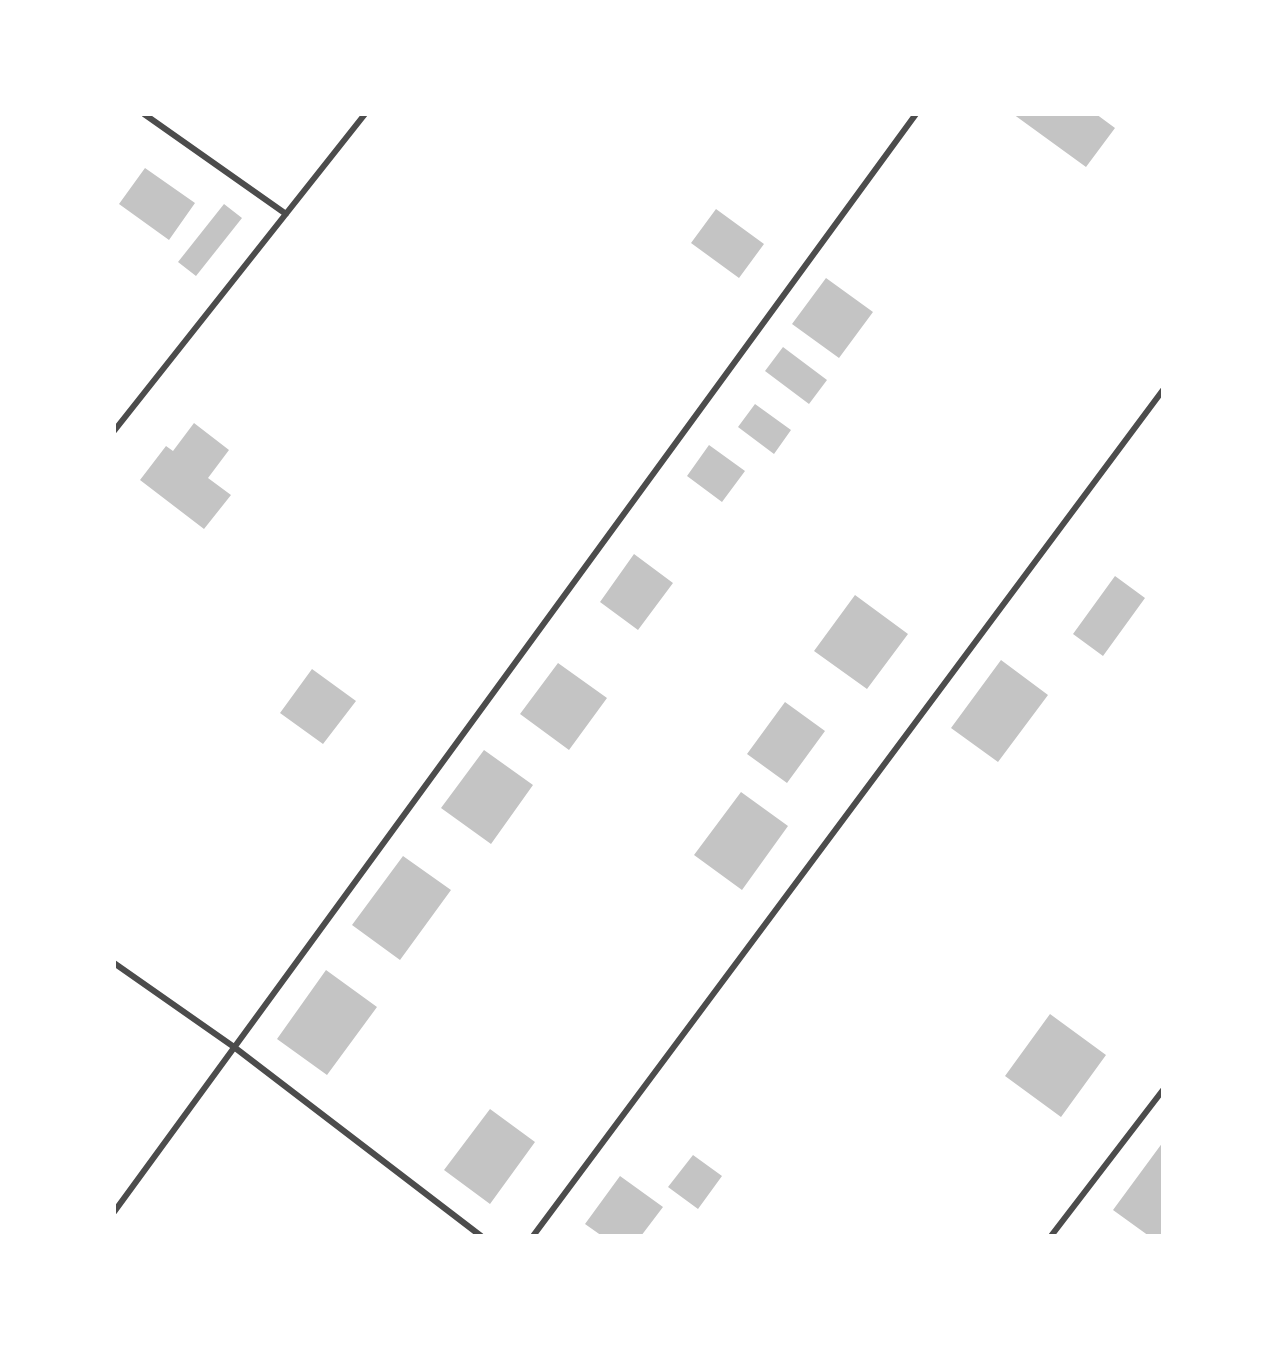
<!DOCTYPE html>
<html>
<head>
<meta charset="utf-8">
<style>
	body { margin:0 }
	#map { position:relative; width:1277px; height:1350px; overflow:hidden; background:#fff; font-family:"PT Sans Narrow",sans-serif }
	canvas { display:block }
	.frame { position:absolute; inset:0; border:116px solid #fff; pointer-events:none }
</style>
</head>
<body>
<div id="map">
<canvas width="1277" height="1350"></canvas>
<div class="frame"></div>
</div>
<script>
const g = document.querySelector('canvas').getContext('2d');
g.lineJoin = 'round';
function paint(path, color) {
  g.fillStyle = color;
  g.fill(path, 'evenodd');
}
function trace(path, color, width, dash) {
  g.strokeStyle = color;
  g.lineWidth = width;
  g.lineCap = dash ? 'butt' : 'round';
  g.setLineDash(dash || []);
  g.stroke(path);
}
paint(new Path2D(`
	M1013,114H1096L1115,128L1086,167Z
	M145,168L195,203L169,240L119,204Z
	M224,204L242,218L196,276L178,262Z
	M716,209L764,244L739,278L691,243Z
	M826,278L873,312L839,358L792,324Z
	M783,347L827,380L809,404L765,371Z
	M755,404L791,430L774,454L738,427Z
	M194,423L229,450L208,478L231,495L204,529L140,480L166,446L173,451Z
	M709,445L745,471L722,502L687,476Z
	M634,554L673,583L638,630L600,602Z
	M1115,576L1145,598L1103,656L1073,634Z
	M855,595L908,634L867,689L814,651Z
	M1001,660L1048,695L998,762L951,728Z
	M558,663L607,698L569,750L520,714Z
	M312,669L356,701L323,744L280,713Z
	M785,702L825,731L787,783L747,754Z
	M484,750L533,785L491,844L441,808Z
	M741,792L788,826L742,890L694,855Z
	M403,856L451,890L400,960L352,925Z
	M326,970L377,1007L327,1075L277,1039Z
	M1050,1014L1106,1055L1061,1117L1005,1076Z
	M490,1109L535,1142L490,1204L444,1170Z
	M1163,1142V1236H1149L1113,1210Z
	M693,1155L722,1176L698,1209L668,1187Z
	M620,1176L663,1207L641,1236H602L585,1224Z`), '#c4c4c4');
trace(new Path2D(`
	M144,114L286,214
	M114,431L365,114
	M114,963L234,1047L481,1236
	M114,1212L916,114
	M533,1236L1163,390
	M1051,1236L1163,1090`), '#4c4c4c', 6);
</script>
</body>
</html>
